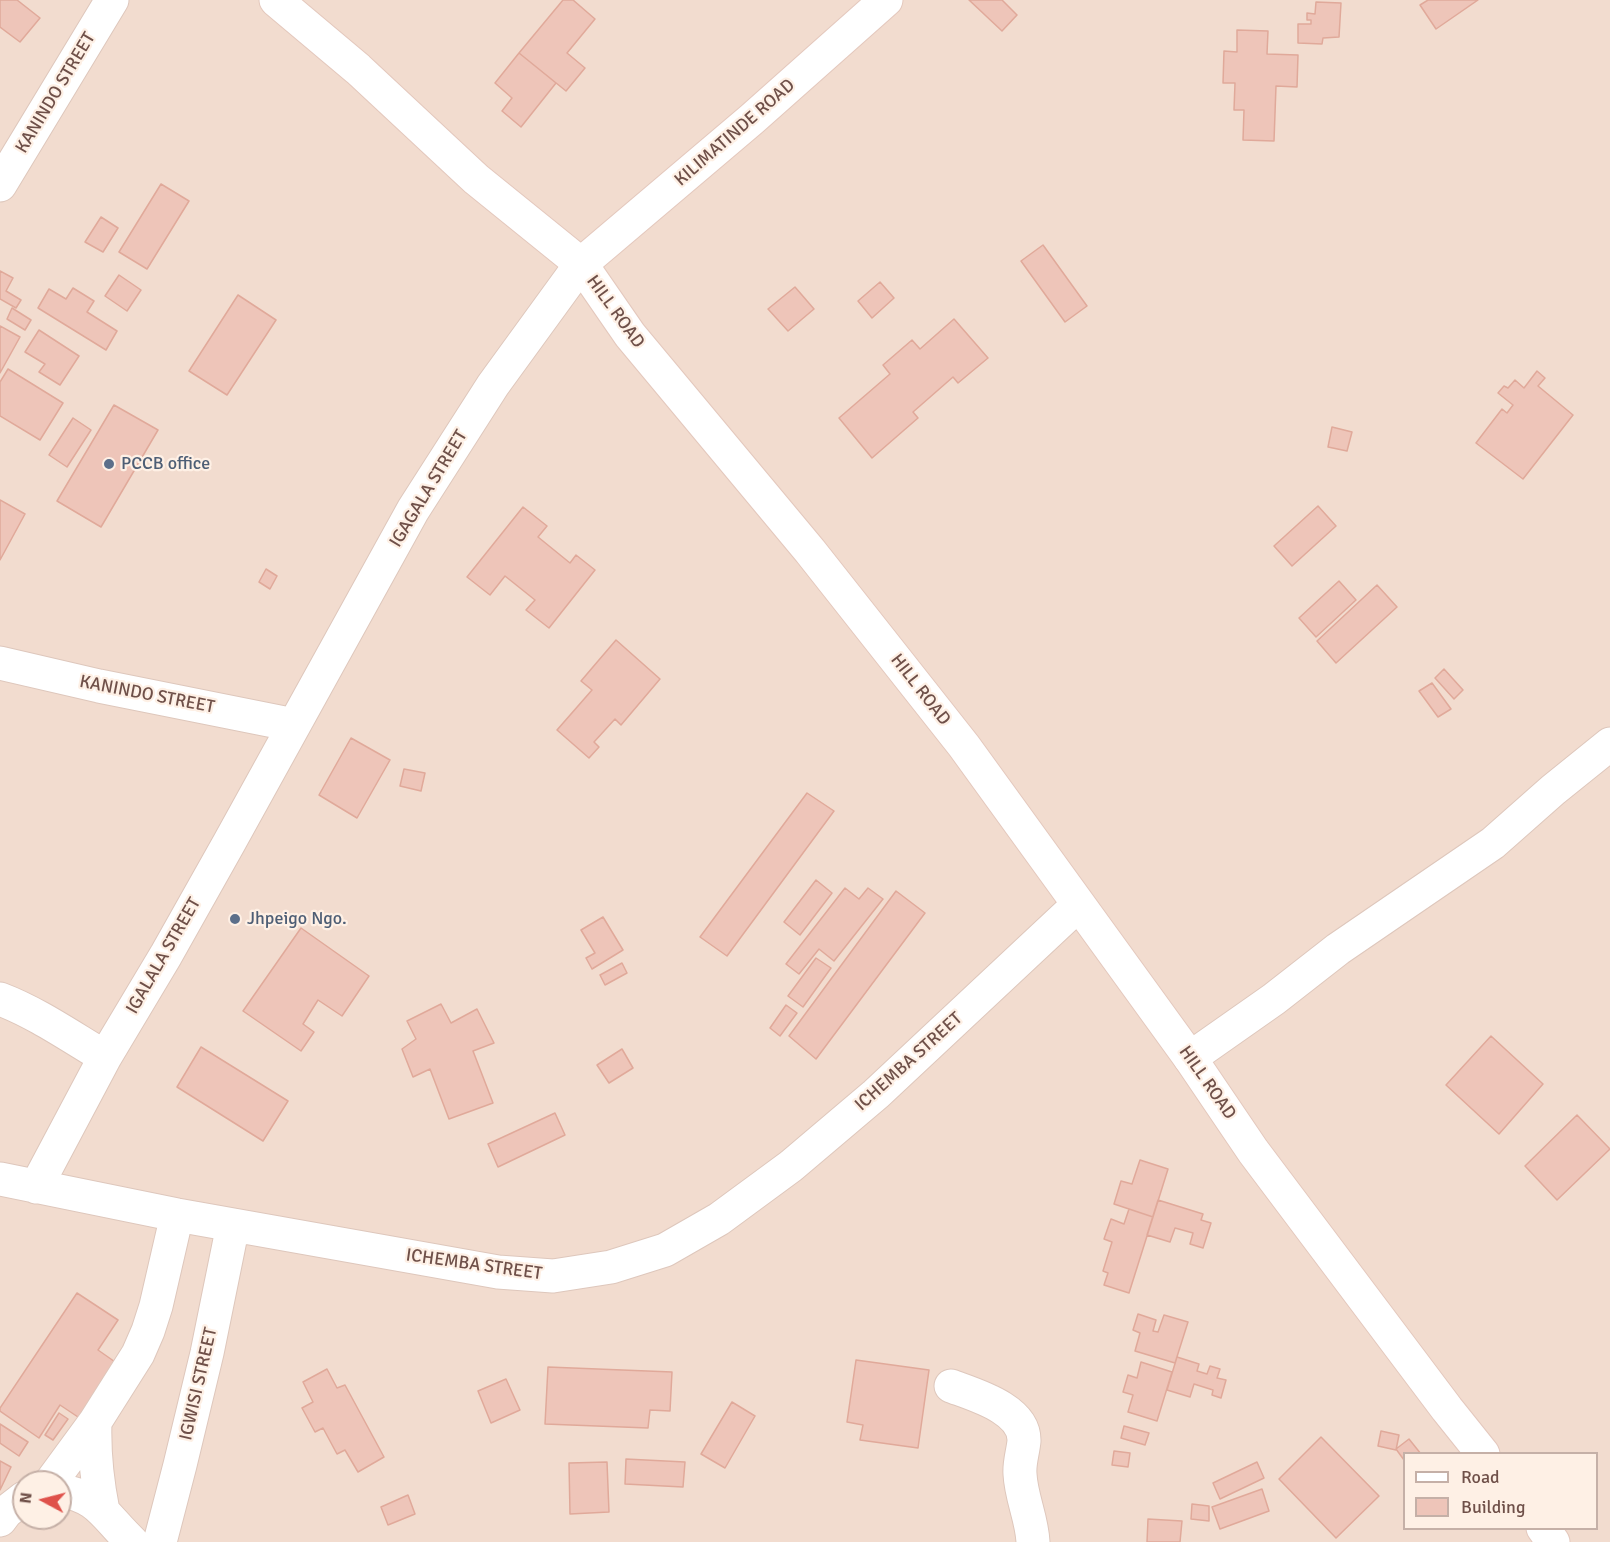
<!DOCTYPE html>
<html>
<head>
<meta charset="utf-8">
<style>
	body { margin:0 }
	#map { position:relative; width:1610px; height:1542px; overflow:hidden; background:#fbebe0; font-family:Signika,sans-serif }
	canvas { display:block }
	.legend { position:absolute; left:1403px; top:1452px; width:195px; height:78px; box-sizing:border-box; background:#fef0e5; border:2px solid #c5b0a7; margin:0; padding:8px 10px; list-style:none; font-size:18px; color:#6f5049 }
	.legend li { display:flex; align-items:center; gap:12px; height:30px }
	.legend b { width:30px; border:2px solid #c5b0a7 }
	.north { position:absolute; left:12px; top:1470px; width:60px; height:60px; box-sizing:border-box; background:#fef0e5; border:2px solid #c5b0a7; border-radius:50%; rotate:277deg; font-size:16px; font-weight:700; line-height:24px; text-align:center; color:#6f5049 }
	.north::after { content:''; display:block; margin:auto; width:21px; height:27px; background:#df514a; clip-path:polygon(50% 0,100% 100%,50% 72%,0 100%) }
</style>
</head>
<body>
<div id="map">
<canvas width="1610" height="1542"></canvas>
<ul class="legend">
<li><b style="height:8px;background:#fff"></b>Road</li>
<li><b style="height:16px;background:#eec5b9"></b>Building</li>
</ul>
<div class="north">N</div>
</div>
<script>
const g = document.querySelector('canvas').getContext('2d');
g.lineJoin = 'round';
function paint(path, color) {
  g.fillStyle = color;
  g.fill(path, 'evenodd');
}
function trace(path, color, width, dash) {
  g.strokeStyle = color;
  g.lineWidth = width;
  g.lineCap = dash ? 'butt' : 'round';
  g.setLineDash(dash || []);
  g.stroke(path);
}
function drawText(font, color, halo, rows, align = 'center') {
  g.font = font + ' Signika,sans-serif';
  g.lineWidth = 4.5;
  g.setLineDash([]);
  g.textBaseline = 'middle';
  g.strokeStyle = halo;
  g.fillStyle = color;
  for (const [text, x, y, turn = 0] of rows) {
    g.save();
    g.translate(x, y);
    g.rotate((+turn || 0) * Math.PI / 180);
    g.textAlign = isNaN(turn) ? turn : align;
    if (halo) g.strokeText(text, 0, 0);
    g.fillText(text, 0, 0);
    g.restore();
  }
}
paint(new Path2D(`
	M0,0H1610V1542H0ZM1404,1454H1596V1528H1404ZM24,1482H60V1518H24Z`), '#f2dccf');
const building = new Path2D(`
	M0,0H17L40,18L20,42L0,27Z
	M563,0H573L595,19L567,53L585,68L566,91L519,53Z
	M969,0H1002L1017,15L1002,31Z
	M1428,0H1478L1436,29L1420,5Z
	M1316,2L1341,3L1339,37L1323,38L1322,44L1298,43V24H1311V20H1307V13L1315,14Z
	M1237,30L1268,31L1267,54L1298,55L1297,87L1276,86L1274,141L1243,140L1244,110H1234L1235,83H1223L1224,51L1237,52Z
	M519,53L556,83L521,127L502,111L512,98L495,83Z
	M161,184L189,201L147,269L119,252Z
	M101,217L118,228L103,252L85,242Z
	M1043,245L1087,306L1065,322L1021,261Z
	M0,271L13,278L6,291L21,300L16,308L0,299Z
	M119,275L141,290L127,311L105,296Z
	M880,282L894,298L872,318L858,301Z
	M795,287L814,309L788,331L768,309Z
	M73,288L94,301L87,312L117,331L106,350L38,308L49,289L66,299Z
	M238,295L276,320L227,395L189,371Z
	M12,308L31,320L25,330L7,319Z
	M954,319L988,358L958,383L953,377L913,412L918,418L872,458L839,418L890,374L883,365L912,340L920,349Z
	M0,326L20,337L0,373Z
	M39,330L79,356L60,385L39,372L45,364L25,352Z
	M8,369L63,403L40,440L0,416V382Z
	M1537,371L1545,378L1538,386L1573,415L1523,479L1476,443L1502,409L1507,413L1513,405L1498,393L1504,386L1508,388L1515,380L1524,388Z
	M114,405L158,430L101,527L57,501Z
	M73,418L91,430L67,467L49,455Z
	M1332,427L1352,432L1347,451L1328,447Z
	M0,500L25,514L0,560Z
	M1318,506L1336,526L1292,566L1274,546Z
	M523,507L547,526L538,537L570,563L576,555L595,570L549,628L526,610L535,600L505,576L490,595L467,577Z
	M266,569L277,576L270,589L259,582Z
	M1339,581L1356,600L1316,637L1299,618Z
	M1377,585L1397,607L1336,663L1317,641Z
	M616,640L660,679L621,725L615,719L594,742L599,747L589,758L557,730L592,690L581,681Z
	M1444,669L1463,690L1454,699L1435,678Z
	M1432,683L1451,709L1438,717L1419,691Z
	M351,738L390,760L357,818L319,795Z
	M404,769L425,773L421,791L400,786Z
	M807,793L834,811L727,956L700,937Z
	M816,880L832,893L800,935L784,922Z
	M845,888L859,899L868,888L883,899L834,961L819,949L799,974L786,964Z
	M896,891L925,913L816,1059L789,1036Z
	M603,917L623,950L592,969L586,958L595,953L581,930Z
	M301,928L369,976L342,1016L318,1000L303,1024L314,1032L301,1051L243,1011Z
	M816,958L831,968L803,1007L788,996Z
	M622,963L627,973L605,985L600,975Z
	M441,1004L451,1023L477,1009L494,1043L473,1051L493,1103L449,1119L430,1069L413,1077L402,1049L416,1039L407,1021Z
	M786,1005L797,1013L780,1036L770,1028Z
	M1491,1036L1543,1084L1499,1134L1446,1085Z
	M201,1047L288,1101L263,1141L177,1087Z
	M622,1049L633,1068L609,1083L597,1065Z
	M555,1113L565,1135L498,1167L488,1144Z
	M1577,1115L1610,1149L1557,1200L1525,1166Z
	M1140,1160L1168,1169L1153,1217L1114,1204L1121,1181L1132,1184Z
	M1158,1200L1203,1214L1201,1220L1211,1223L1203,1248L1190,1244L1193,1233L1175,1228L1170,1242L1147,1235Z
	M1129,1209L1153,1217L1129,1293L1104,1285L1108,1273L1103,1271L1112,1242L1104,1239L1111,1219L1124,1224Z
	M77,1293L118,1320L98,1350L118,1364L81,1419L60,1405L39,1438L0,1411V1408Z
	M1138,1314L1156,1320L1153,1331L1158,1332L1164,1315L1188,1322L1175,1363L1135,1351L1140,1333L1133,1330Z
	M1177,1357L1199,1364L1197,1371L1207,1374L1210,1366L1220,1369L1217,1378L1226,1380L1221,1398L1212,1395L1213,1390L1194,1384L1190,1397L1167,1390Z
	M856,1360L929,1370L918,1448L860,1440L863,1425L847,1422Z
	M1141,1362L1172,1372L1157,1421L1128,1412L1133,1395L1123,1392L1128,1375L1137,1378Z
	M548,1367L672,1372L670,1411L650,1410L648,1428L545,1424Z
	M327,1369L337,1388L345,1385L384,1457L358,1472L345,1450L337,1454L323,1428L315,1432L302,1408L313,1402L303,1382Z
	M506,1379L520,1410L491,1423L478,1391Z
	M732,1402L755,1416L725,1468L701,1454Z
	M59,1413L68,1419L53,1440L45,1435Z
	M0,1424L28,1442L19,1456L0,1443Z
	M1124,1426L1149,1433L1145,1445L1121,1438Z
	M1381,1431L1399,1435L1396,1450L1378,1446Z
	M1321,1437L1379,1496L1336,1538L1279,1479Z
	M1409,1439L1421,1454H1404V1460L1396,1449Z
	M1114,1451L1130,1453L1128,1467L1112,1465Z
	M626,1459L685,1462L683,1487L625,1484Z
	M0,1461L11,1467L0,1490Z
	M607,1462L609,1512L570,1514L569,1463Z
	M1257,1462L1264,1478L1220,1499L1213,1483Z
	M1262,1489L1269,1511L1220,1529L1212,1507Z
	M408,1495L415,1514L388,1525L381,1507Z
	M1192,1504L1209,1506V1521L1191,1519Z
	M1148,1519L1182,1521L1180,1542H1147Z`);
paint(building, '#eec5b9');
trace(building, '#e0a99a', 1.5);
const minor = new Path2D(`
	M0,185L112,0
	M0,663L99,686L294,725
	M0,999C37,1013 71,1037 105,1057
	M1190,1058L1274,999L1338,949L1493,843L1553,790L1610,744
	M0,1179L177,1215L498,1272L553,1276L611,1267L665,1250L719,1219L791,1166L876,1094L1078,905
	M36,1187L105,1057L166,955L229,843L413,510L493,385L581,264
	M951,1386C975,1395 1025,1409 1024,1441C1023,1452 1019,1463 1020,1474C1021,1497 1032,1519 1033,1542
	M95,1422C94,1452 97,1481 103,1511
	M51,1482L95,1422L138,1354L148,1331L156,1306L177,1215
	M60,1491C98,1495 106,1518 132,1542
	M0,1520L6,1512L24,1498
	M160,1542L180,1465L207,1353L233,1225`);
const secondary = new Path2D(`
	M276,0L358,69L476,179L581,264L630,335L810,551L964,746L1190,1058L1253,1151L1447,1409L1483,1454
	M581,264L752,119L886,0
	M1543,1528L1553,1542`);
trace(minor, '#dec7bc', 35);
trace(secondary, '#e4c8bd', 35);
trace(minor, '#fff', 33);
trace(secondary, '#fff', 33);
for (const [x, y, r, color] of [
	[109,464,6,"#5c6f8a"],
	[235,919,6,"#5c6f8a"]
]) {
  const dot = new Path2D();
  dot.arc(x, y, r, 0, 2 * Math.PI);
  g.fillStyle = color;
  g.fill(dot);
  trace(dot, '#fef0e5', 2);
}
drawText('18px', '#6f5049', '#fef0e5', [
	["KANINDO STREET",56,93,-59],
	["KILIMATINDE ROAD",735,133,-41],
	["HILL ROAD",615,312,54],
	["IGAGALA STREET",429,489,-59],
	["HILL ROAD",920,690,52],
	["KANINDO STREET",147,695,11],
	["IGALALA STREET",164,956,-60],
	["ICHEMBA STREET",909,1062,-42],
	["HILL ROAD",1207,1083,55],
	["ICHEMBA STREET",474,1265,8],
	["IGWISI STREET",199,1384,-77]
]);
drawText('18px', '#4e5e75', '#fef0e5', [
	["PCCB office",121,464],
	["Jhpeigo Ngo.",247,919]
], 'left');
</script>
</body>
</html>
